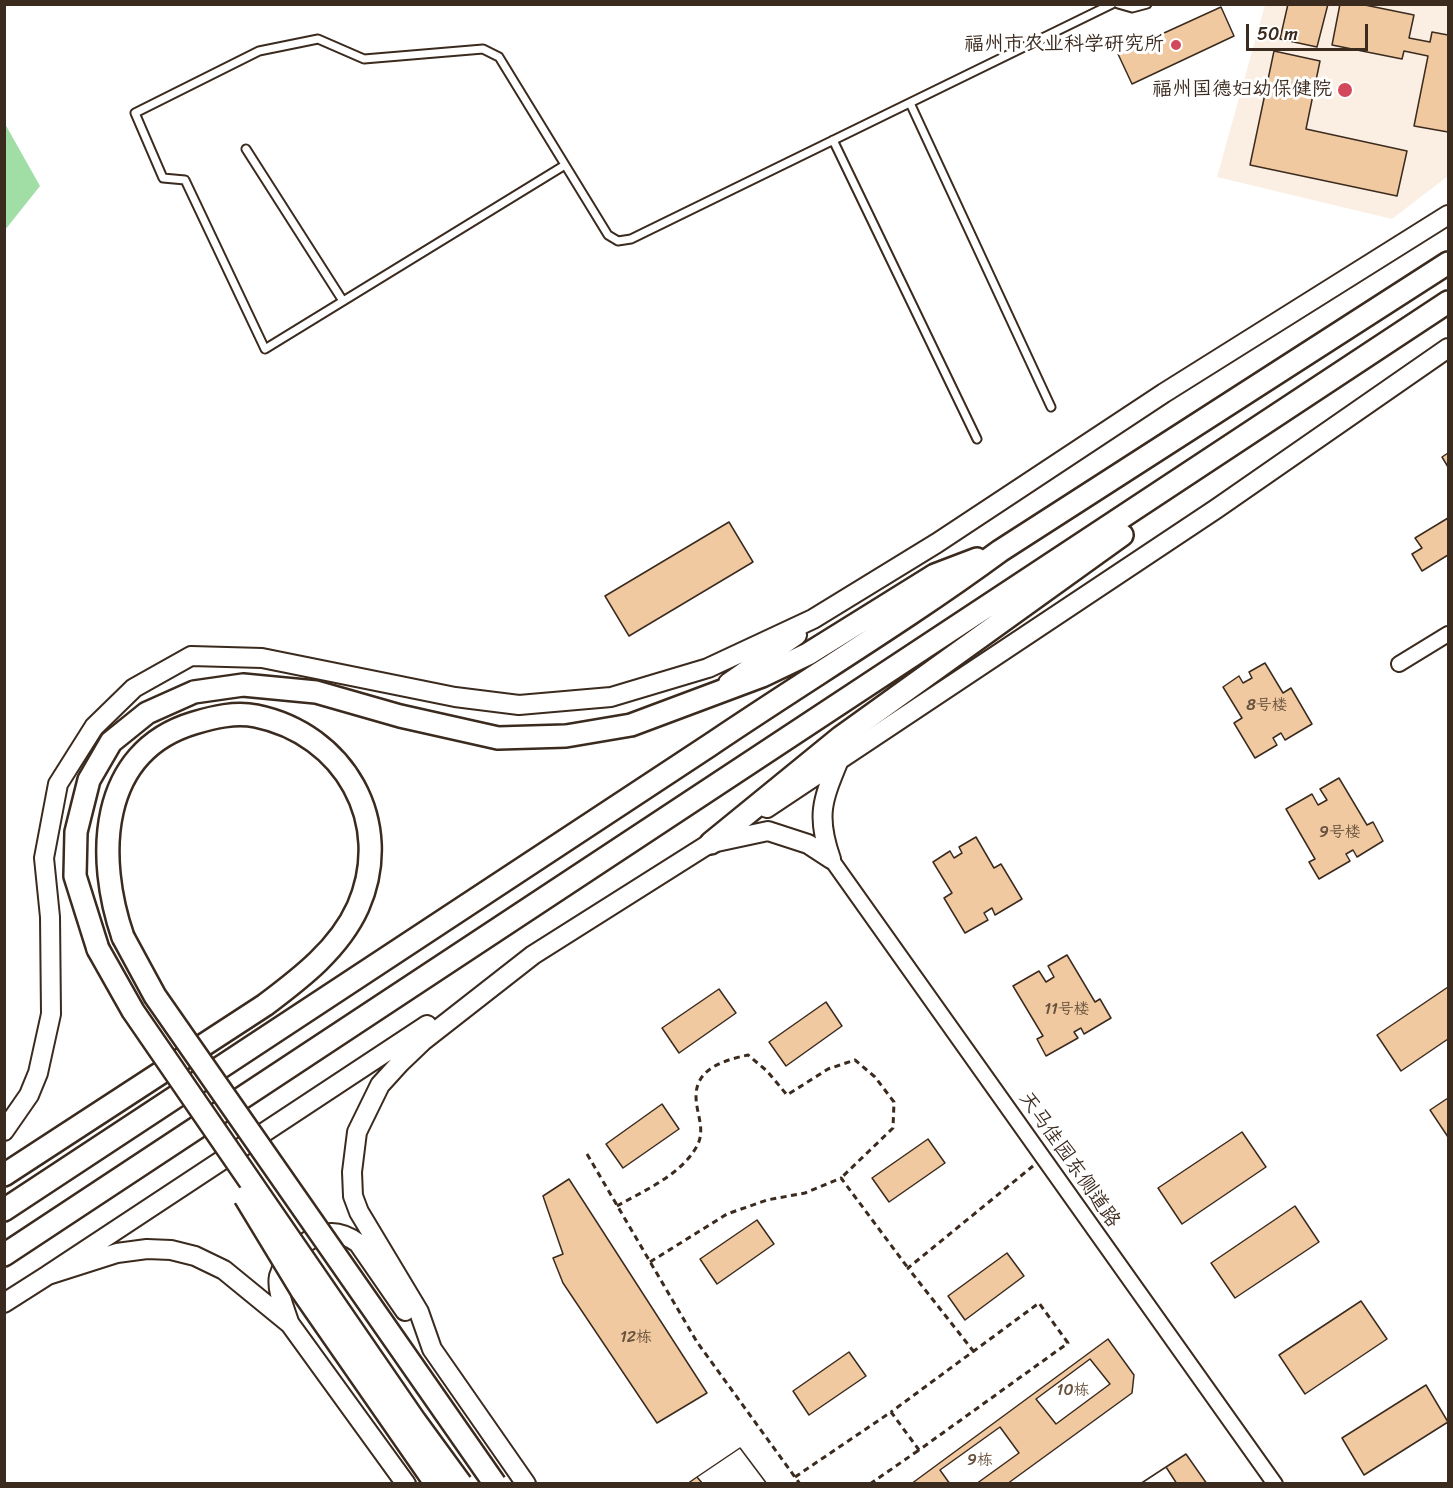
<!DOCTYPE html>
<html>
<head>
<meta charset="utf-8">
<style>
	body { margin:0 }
	#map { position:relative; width:1453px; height:1488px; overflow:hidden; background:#fff; font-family:Sriracha,sans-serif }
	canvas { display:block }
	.frame { position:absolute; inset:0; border:6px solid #3b2a1e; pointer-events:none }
	.scale { position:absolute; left:1246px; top:24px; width:122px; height:27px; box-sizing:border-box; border:3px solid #3b2a1e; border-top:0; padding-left:8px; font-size:18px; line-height:21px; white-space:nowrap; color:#3b2a1e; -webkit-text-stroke:4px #fff; paint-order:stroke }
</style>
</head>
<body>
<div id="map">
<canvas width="1453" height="1488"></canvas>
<div class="frame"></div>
<div class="scale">50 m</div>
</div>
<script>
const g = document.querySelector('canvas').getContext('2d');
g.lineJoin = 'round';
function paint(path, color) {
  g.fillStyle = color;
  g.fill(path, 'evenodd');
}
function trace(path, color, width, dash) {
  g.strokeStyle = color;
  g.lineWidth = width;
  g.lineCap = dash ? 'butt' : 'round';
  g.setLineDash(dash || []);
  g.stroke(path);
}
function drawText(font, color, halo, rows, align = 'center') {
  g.font = font + ' Sriracha,"LXGW WenKai TC",sans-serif';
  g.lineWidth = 6;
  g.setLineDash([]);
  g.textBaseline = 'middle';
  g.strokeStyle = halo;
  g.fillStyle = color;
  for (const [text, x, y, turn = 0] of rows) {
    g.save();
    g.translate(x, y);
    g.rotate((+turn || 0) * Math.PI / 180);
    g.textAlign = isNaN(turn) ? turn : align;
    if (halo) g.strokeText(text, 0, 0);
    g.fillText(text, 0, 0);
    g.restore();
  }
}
paint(new Path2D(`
	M1265,5H1448V176L1392,219L1217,177Z`), '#faefe2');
paint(new Path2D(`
	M4,122L40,186L5,230H4Z`), '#a0dea6');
const building = new Path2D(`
	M1288,4H1328L1317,47L1280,39Z
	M1340,4H1360L1414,15L1409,38L1430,42L1432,32L1448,35V132L1414,126L1428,56L1404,51L1402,59L1332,45Z
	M1221,7L1234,36L1132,84L1118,54Z
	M1274,51L1320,61L1306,129L1407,151L1397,196L1250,165Z
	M1448,453V467L1442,457Z
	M1448,518V555L1422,571L1412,554L1422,548L1415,538Z
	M729,522L753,562L629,636L605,596Z
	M1265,663L1283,693L1291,688L1312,724L1285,740L1281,733L1273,738L1277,745L1255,758L1234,723L1242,718L1223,687L1239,676L1243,683L1252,678L1249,672Z
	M1339,778L1367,825L1373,822L1383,841L1357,857L1353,850L1346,854L1350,861L1319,879L1309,862L1315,859L1286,809L1312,794L1318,805L1327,800L1320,789Z
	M976,837L994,868L1001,864L1022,899L995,915L992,908L984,913L988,920L965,933L944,898L952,893L933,862L950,851L954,858L962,853L959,847Z
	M1067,955L1095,1002L1100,999L1111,1018L1084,1034L1081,1028L1074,1032L1078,1038L1046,1056L1037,1039L1043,1036L1013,986L1039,971L1046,982L1054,977L1048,966Z
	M1448,987V1039L1401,1071L1377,1035Z
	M719,989L736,1013L679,1053L662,1028Z
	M826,1002L842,1026L786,1066L769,1042Z
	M1448,1098V1137L1430,1110Z
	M662,1104L679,1129L623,1168L606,1144Z
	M1242,1132L1266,1167L1182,1224L1158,1188Z
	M928,1139L945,1163L889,1202L872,1178Z
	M569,1179L707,1393L657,1423L563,1283L553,1258L563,1254L543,1196Z
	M1295,1206L1319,1242L1235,1298L1211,1263Z
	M757,1220L774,1244L717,1284L700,1259Z
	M1007,1253L1024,1276L965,1320L948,1296Z
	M1361,1301L1387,1339L1305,1394L1279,1355Z
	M1108,1339L1134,1375L1132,1393L1007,1484H911Z
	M849,1352L866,1376L809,1415L793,1391Z
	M1090,1359L1110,1384L1056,1424L1036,1399Z
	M1426,1385L1448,1422L1364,1475L1342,1438Z
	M1000,1427L1019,1453L976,1484H950L940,1470Z
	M740,1448L767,1484H687L697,1477Z
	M740,1448L767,1484H703L697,1477Z
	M1186,1454L1207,1484H1140L1166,1467Z
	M1166,1467L1177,1484H1140Z`);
paint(building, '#f0c9a0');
trace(building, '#3b2a1e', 1.5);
const service = new Path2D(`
	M1118,4L1132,8L1147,4
	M910,103L1051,407
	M833,140L977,439
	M246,149L343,301
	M565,165L265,349L185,180L163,178L135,113L259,51L318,39L364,59L483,49L499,57L608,235L618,241L631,239L1112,4`);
const minor = new Path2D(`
	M1399,664L1448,634
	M831,859L1275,1484`);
const secondary = new Path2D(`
	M728,683L797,635
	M767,808L1216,509L1448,348
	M712,843L768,831L808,844L831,859
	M831,859C816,816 822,801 839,760
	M4,1131L29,1095L38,1073L51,1014L50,917L44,858L58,784L94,727L134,688L191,656L262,658L455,697L519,705L611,697L708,668L813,619L937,543L1164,393L1448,215
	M48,1275L427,1025
	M4,1303L48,1275L117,1253L147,1249L171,1250L195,1256L224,1270L290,1324L406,1484
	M289,1322C285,1309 276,1290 279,1276C284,1257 311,1233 332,1233C341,1233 351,1238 358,1243L405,1311
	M526,1484L432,1349L419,1312L359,1212L353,1196L352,1172L357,1132L380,1085L400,1063L423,1041L533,955L723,835`);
const trunk = new Path2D(`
	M711,843L841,737L1122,535
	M98,949L75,876L76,832L89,780L111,742L147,713L194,692L243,685L316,692L400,716L498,738L566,736L631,725L762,676L808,654L935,575L977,559
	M4,1175L265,1005C301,978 339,949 358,907C395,822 344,734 256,716C235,712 214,717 194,723C97,752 96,859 123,937
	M4,1210C242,1054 480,899 716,741C811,677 909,618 1000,551L1448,263
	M4,1255L1448,302`);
trace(service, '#3b2a1e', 11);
trace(minor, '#3b2a1e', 18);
trace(secondary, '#3b2a1e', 22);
trace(trunk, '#3b2a1e', 26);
trace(new Path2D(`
	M587,1154L697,1342L800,1484
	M617,1206C645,1190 681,1175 697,1146C706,1129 696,1114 696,1096C696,1068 725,1060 748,1055L767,1071L787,1095L828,1069L855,1060L875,1077L894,1102L893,1128L841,1178
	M650,1262L727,1214L767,1200L805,1193L841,1178L908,1268
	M974,1352L908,1268L1033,1166
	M795,1477L891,1412L919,1450L1068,1343L1039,1303L891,1412
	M870,1484L919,1450`), '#3b2a1e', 3, [6, 4.5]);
trace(service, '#fff', 7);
trace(minor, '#fff', 14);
trace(secondary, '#fff', 18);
trace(trunk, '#fff', 21);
const trunkBridge = new Path2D(`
	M123,937L155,996L495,1484
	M98,949L133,1011L415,1421L461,1484
	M245,1197L302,1291L436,1484`);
trace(trunkBridge, '#3b2a1e', 26, []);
trace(trunkBridge, '#fff', 21);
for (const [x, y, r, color] of [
	[1176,45,6,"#d1495b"],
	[1345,90,8,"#d1495b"]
]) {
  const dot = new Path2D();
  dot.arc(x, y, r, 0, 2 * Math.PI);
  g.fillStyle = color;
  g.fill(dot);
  trace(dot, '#fff', 2);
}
drawText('16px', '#68523e', null, [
	["8号楼",1267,706],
	["9号楼",1340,833],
	["11号楼",1067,1010],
	["12栋",636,1338],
	["10栋",1073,1391],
	["9栋",980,1461]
]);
drawText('20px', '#3b2a1e', '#fff', [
	["福州市农业科学研究所",1164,45],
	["福州国德妇幼保健院",1332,90]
], 'right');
drawText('20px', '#3b2a1e', '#fff', [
	["天马佳园东侧道路",1069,1160,55]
]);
</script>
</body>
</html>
